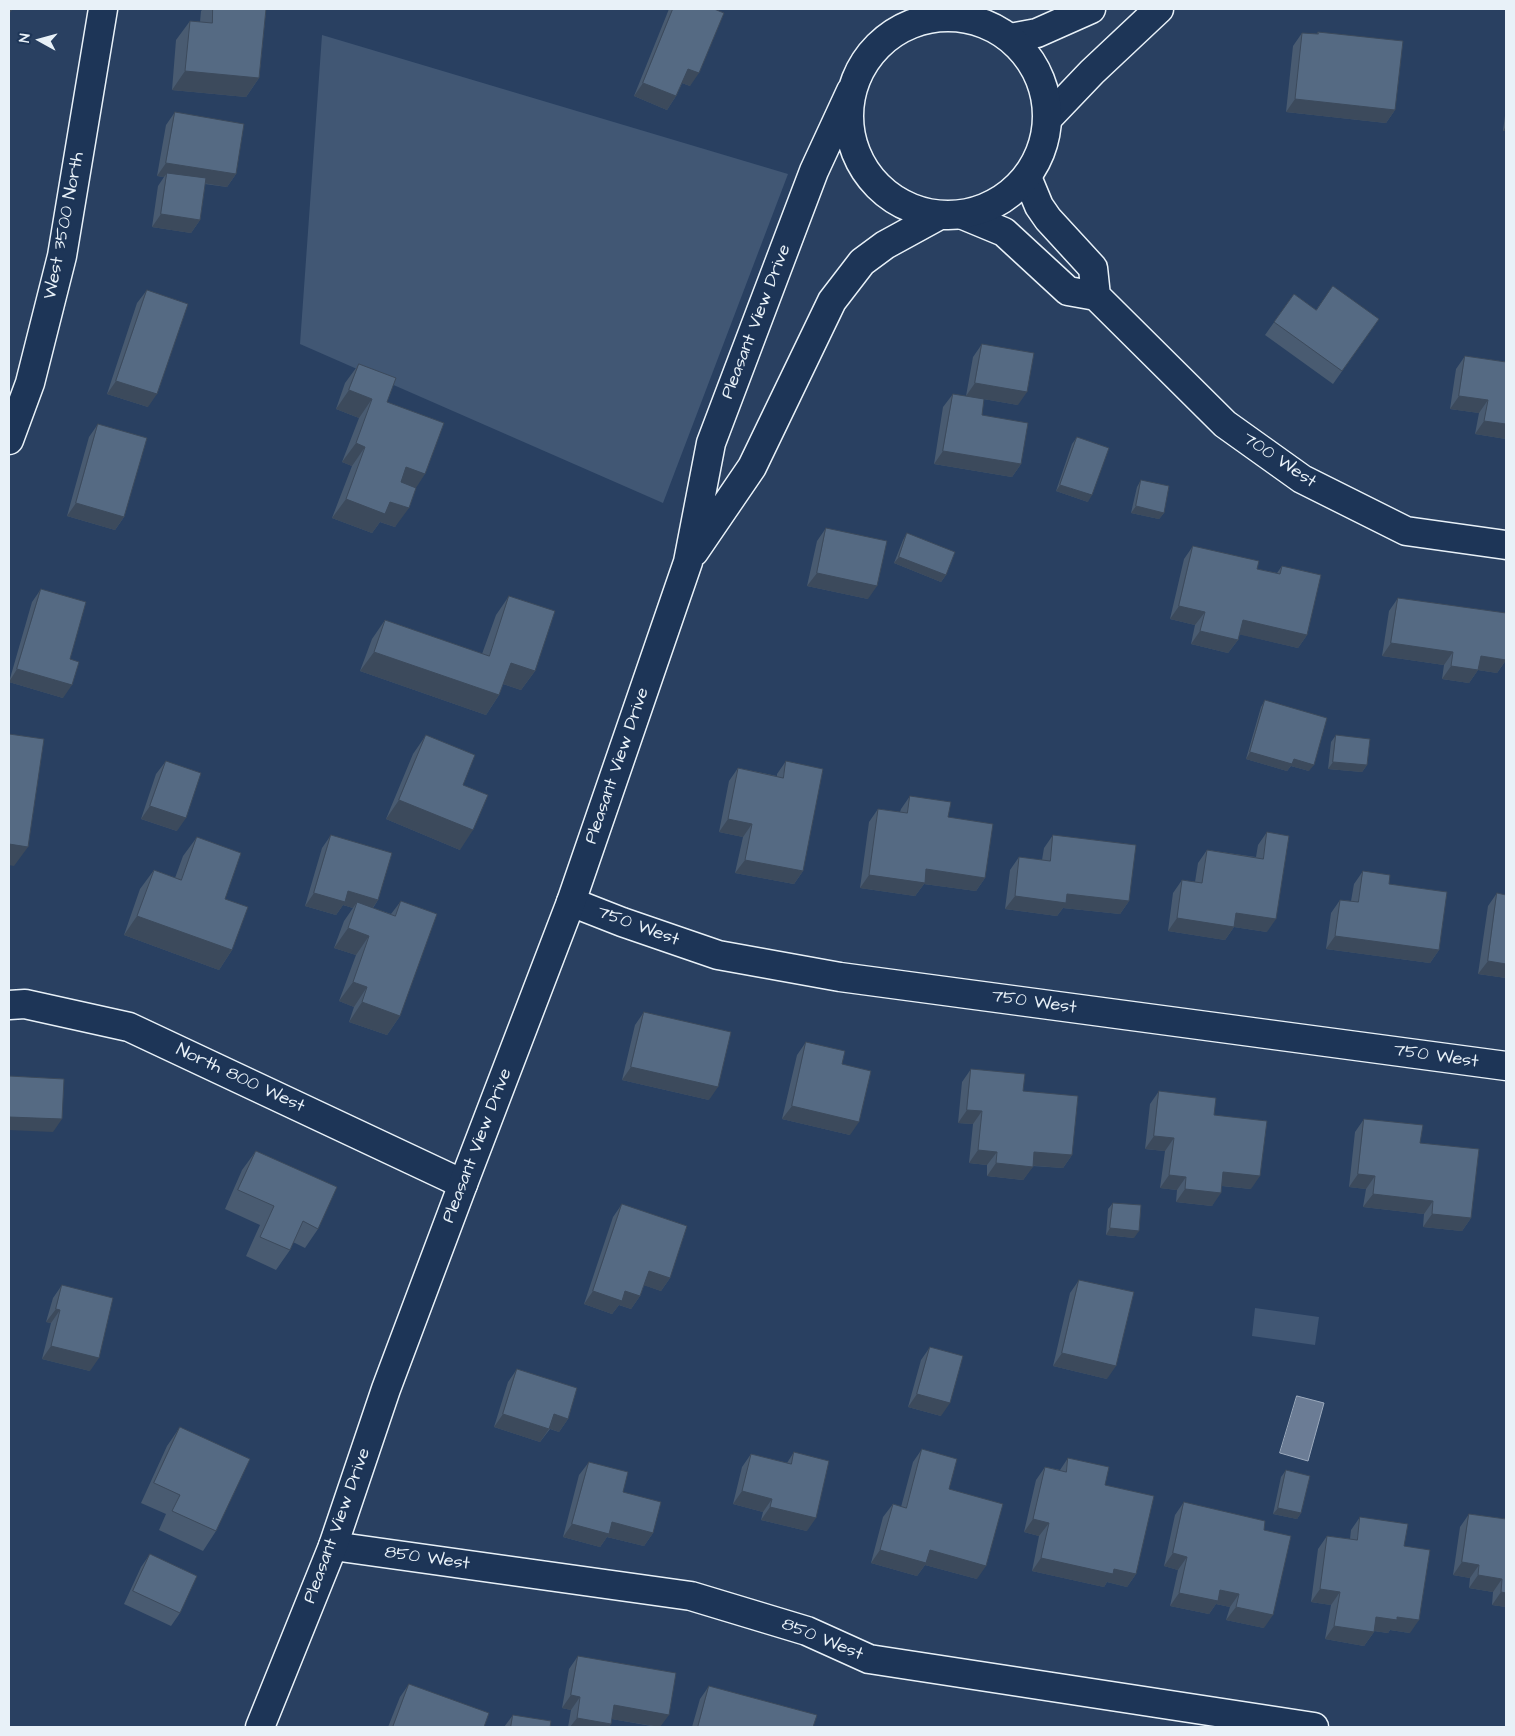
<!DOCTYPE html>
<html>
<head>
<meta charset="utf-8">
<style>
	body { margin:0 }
	#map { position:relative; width:1515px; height:1736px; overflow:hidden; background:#294061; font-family:"Architects Daughter",sans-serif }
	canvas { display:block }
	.frame { position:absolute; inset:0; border:10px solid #e8f1f8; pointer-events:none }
	.north { position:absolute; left:15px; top:15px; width:50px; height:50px; -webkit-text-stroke:4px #1d3557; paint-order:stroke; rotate:277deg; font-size:14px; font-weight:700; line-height:20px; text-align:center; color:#e8f1f8 }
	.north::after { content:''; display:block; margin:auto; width:18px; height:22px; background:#e8f1f8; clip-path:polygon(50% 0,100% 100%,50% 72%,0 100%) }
</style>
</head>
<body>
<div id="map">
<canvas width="1515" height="1736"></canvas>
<div class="frame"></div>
<div class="north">N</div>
</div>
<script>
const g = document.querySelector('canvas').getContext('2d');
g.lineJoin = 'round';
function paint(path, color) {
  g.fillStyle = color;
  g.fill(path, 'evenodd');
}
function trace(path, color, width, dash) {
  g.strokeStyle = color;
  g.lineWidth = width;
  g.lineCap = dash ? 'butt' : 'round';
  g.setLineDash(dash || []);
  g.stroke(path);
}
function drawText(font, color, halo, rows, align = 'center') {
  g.font = font + ' "Architects Daughter",sans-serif';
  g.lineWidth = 4;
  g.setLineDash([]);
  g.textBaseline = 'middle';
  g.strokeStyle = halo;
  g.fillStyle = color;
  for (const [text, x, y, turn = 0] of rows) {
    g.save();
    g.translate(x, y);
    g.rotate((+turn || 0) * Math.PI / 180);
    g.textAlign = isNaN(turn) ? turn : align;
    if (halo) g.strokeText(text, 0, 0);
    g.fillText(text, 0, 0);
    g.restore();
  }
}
paint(new Path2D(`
	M322,35L788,174L663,503L300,344Z
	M1255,1308L1319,1317L1315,1345L1252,1336Z`), '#415774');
const water = new Path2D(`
	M1297,1396L1324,1403L1308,1461L1280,1453Z`);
paint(water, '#6b7c95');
trace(water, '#9dabbd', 1);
const minor = new Path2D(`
	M1010,38L1037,33L1091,9
	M1049,117L1092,72L1159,9
	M1027,177L1039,206L1048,219L1093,268L1096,296
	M963,215L1004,232L1068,291L1096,296
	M1096,296L1225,424L1302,479L1406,531L1506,545
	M9,440L30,383L62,256L103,9
	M571,902L622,922L718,955L840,977L1506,1066
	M9,1005L25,1004L129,1027L463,1184
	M333,1546L691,1596L807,1631L869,1659L1314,1727`);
const major = new Path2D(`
	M849 116a99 99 0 1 1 198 0a99 99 0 1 1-198 0Z
	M694,552L752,467L832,301L862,262L885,245L938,216
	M260,1727L333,1546L386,1389L463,1184L571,902L688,562L711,443L814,171L851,91`);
trace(minor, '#e8f1f8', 31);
trace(major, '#e8f1f8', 31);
trace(minor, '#1d3557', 28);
trace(major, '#1d3557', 28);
paint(new Path2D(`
	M203,9H266L259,78L246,97L172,90L176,40L190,21L200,22L201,11Z
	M669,9H714L690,86L682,83L676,96L667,110L634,96Z
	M1318,32L1395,110L1386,123L1286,112L1293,46L1302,33L1317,34Z
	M1506,108V131H1503Z
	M175,112L236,174L227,187L205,184L200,220L191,233L152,227L158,186L164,177L157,176L166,125Z
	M147,290L148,407L107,394L137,303Z
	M1294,294L1316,310L1379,319L1333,384L1265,335Z
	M982,344L1018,405L966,396L973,357Z
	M1465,356L1506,362V439L1475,434L1479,413L1450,409L1456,369Z
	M359,364L387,402L416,488L395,527L380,522L372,533L332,518L352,466L342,462L359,418L336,409L345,383Z
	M953,394L1021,464L1012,477L934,464L943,407Z
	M98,424L124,517L115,530L67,516L89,437Z
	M1077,437L1088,502L1056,491L1072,444Z
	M1141,480L1164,513L1159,519L1131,513L1137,487Z
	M826,528L868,599L807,586L817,541Z
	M907,533L946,575L941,582L894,563L903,540Z
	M1193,546L1257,569L1277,573L1282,566L1307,635L1298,648L1239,634L1238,640L1228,653L1191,644L1195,625L1170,619L1184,559Z
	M41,589L70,659L63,698L9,682L32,602Z
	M509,596L535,671L521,690L503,684L499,695L486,715L360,671L372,639L385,620L482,654L496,615Z
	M1398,598L1506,660L1497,673L1478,670L1469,683L1442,679L1444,665L1382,656L1389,611Z
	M1265,700L1309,771L1291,766L1287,771L1246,759L1261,707Z
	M426,735L463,785L460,850L386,819L413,754Z
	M1336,735L1367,765L1362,772L1328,769L1331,742Z
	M166,761L177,831L141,819L156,774Z
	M786,761L803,871L794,884L735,873L743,837L719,832L729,781L738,768L777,776V774Z
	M910,796L948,817L985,878L976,891L924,884L915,896L860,888L869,822L878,809L900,812L901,809Z
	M1267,832V932L1234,927L1225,940L1168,931L1173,893L1182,880L1195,882L1198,863L1207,850L1256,857L1258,845Z
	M331,835L378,900L373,908L391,914L401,901L400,1016L387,1035L349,1022L354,1007L339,1001L356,955L334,948L344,921L353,908L343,905L336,915L305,906L322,848Z
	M1053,835L1129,901L1120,914L1063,908L1057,916L1005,909L1010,870L1019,857L1042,860L1044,848Z
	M197,837L225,899L232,950L219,970L124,935L140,889L154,870L175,878L183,856Z
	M1363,871L1389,884L1439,950L1430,963L1326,949L1331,913L1340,900L1351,901L1354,884Z
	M1497,893L1506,978L1478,974L1488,906Z
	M644,1012L709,1100L622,1080L635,1025Z
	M806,1042L842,1064L850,1135L782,1119L797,1055Z
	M971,1069L1023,1091L1072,1155L1063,1168L1033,1166L1023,1180L987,1176V1165L969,1163L973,1124L958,1123L962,1082Z
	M1159,1091L1214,1115L1251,1189L1222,1186L1212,1206L1176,1202L1177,1190L1160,1188L1165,1151L1145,1149L1150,1104Z
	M1364,1119L1420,1143L1471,1218L1462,1231L1423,1227L1424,1214L1363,1207L1366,1189L1349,1187L1355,1132Z
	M256,1151L318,1229L305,1248L293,1242L290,1250L276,1270L246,1256L260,1225L225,1209L242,1170Z
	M1113,1203L1134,1238L1106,1235L1108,1209Z
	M622,1204L670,1278L661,1291L644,1285L640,1296L631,1309L619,1305L612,1314L584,1304L613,1217Z
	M1079,1280L1107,1379L1053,1366L1070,1293Z
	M62,1285L90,1371L42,1359L51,1323L46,1322L53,1298Z
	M930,1347L941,1416L908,1407L921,1360Z
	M517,1369L568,1419L559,1432L550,1429L540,1442L494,1427L508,1382Z
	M180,1427L216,1531L203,1551L159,1530L166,1514L141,1503L167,1446Z
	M922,1449L949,1489L977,1579L925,1565L917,1576L871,1563L883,1517L893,1504L901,1507L913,1462Z
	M794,1452L807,1531L761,1520L763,1512L733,1504L742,1467L751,1454L787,1463Z
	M1068,1458L1105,1485L1136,1574L1127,1587L1107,1582L1104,1587L1032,1571L1039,1536L1024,1532L1036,1480L1045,1467L1060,1470Z
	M589,1462L623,1492L653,1533L644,1546L607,1537L600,1547L563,1537L579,1475Z
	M1286,1470L1301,1513L1297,1519L1273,1514L1281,1477Z
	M1184,1502L1264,1530V1628L1226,1620L1230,1607L1216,1604L1209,1614L1170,1606L1178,1570L1164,1566L1175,1515Z
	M1469,1514L1506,1519V1607L1492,1605L1493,1592L1469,1588L1470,1578L1453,1575L1460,1527Z
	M1360,1517L1404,1546L1410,1633L1390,1630L1388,1633L1374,1631V1632L1364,1646L1325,1639L1331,1605L1311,1602L1318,1549L1327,1536L1350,1539L1351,1530Z
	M150,1554L180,1613L171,1626L124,1604L141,1567Z
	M578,1656L657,1727L612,1719L611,1724L609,1727H568L571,1710L562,1708L569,1669Z
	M409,1684L484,1727H388L400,1697Z
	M709,1686L813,1727H692L700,1699Z
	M513,1715L550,1727H504Z`), '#495b71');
paint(new Path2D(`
	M9,9H13L9,14Z
	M688,69L699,73L690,86L679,82Z
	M185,71L259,78L246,97L172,90Z
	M643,83L676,96L667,110L634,96Z
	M1295,99L1395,110L1386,123L1286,112Z
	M1506,126V131H1503Z
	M166,163L236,174L227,187L166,177L167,173L164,177L157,176Z
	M161,214L200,220L191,233L152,227Z
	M116,381L157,394L148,407L107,394Z
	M975,383L1027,392L1018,405L966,396Z
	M349,390L372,399L359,418L336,409Z
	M1459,396L1488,400L1479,413L1450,409Z
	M1484,421L1506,424V439L1475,434Z
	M356,443L365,447L352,466L342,462Z
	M943,451L1021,464L1012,477L934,464Z
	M406,467L425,474L412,494L393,487Z
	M1060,485L1092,495L1088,502L1056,491Z
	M346,499L390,502L409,508L395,527L380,522L372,533L332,518Z
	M76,503L124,517L115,530L67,516Z
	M1136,506L1164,513L1159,519L1131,513Z
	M899,557L946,575L941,582L894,563Z
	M817,573L877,586L868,599L807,586Z
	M1179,606L1205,612L1195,625L1170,619Z
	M1243,620L1307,635L1298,648L1233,633Z
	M1200,631L1238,640L1228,653L1191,644Z
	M1391,643L1453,652L1444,665L1382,656Z
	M374,652L499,695L486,715L360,671Z
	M1481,656L1506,660L1497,673L1478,670L1469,683L1442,679L1451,666Z
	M511,663L535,671L521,690L497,682Z
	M17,669L72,685L63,698L9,682Z
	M1250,752L1294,759L1314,765L1309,771L1291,766L1287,771L1246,759Z
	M1333,762L1367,765L1362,772L1328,769Z
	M399,800L473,830L460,850L386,819Z
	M150,806L186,818L177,831L141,819Z
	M728,819L752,824L743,837L719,832Z
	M9,844L28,847L14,866L9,865Z
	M745,860L803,871L794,884L735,873Z
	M926,869L985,878L976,891L924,884L915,896L860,888L869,875Z
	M348,891L378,900L369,913L357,902L353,908L343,905L336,915L305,906L314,893Z
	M1067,894L1129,901L1120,914L1063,908L1057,916L1005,909L1015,896Z
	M1236,913L1276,919L1267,932L1234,927L1225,940L1168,931L1177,918Z
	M137,916L232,950L219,970L124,935Z
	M348,928L369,936L356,955L334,948Z
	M1335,936L1439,950L1430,963L1326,949Z
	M1488,961L1506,964V978L1478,974Z
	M353,982L367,987L354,1007L339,1001Z
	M362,1002L400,1016L387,1035L349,1022Z
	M631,1067L718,1087L709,1100L622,1080Z
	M792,1106L859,1122L850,1135L782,1119Z
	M967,1110L982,1111L973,1124L958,1123Z
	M9,1117L62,1119L53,1132L9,1130Z
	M1154,1136L1174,1138L1165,1151L1145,1149Z
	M978,1150L997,1152L987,1165L969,1163Z
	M1034,1152L1072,1155L1063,1168L1025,1165Z
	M996,1163L1033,1167L1023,1180L987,1176Z
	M1223,1172L1260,1176L1251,1189L1214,1185Z
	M1358,1174L1375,1176L1366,1189L1349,1187Z
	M1169,1175L1186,1177L1177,1190L1160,1188Z
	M1185,1189L1221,1193L1212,1206L1176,1202Z
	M1373,1194L1433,1201L1424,1214L1363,1207Z
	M1432,1214L1471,1218L1462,1231L1423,1227Z
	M1110,1228L1139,1231L1134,1238L1106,1235Z
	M649,1271L670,1278L661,1291L640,1284Z
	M593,1291H625L640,1296L631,1309L619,1305L612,1314L584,1304Z
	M56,1309L60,1310L51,1323L46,1322Z
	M51,1346L99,1358L90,1371L42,1359Z
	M1062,1353L1116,1366L1107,1379L1053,1366Z
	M917,1394L950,1403L941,1416L908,1407Z
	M503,1414L549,1429L540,1442L494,1427Z
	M554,1414L568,1419L559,1432L545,1427Z
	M742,1491L772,1499L763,1512L733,1504Z
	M770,1507L816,1518L807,1531L761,1520Z
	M1278,1508L1301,1513L1297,1519L1273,1514Z
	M1033,1519L1049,1523L1039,1536L1024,1532Z
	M612,1522L653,1533L644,1546L607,1537L600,1547L563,1537L572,1524Z
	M880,1550H930L986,1566L977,1579L925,1565L917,1576L871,1563Z
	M1173,1553L1187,1557L1178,1570L1164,1566Z
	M1041,1558L1114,1569L1136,1574L1127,1587L1107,1582L1104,1587L1032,1571Z
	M1462,1562L1479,1565L1470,1578L1453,1575Z
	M1478,1575L1502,1579L1493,1592L1469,1588Z
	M1320,1589L1340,1592L1331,1605L1311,1602Z
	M1220,1590L1239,1594L1230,1607L1216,1604L1209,1614L1170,1606L1179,1593Z
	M1501,1592L1506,1593V1607L1492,1605Z
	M1236,1607L1273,1615L1264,1628L1226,1620Z
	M1376,1617H1397L1419,1620L1410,1633L1390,1630L1388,1633L1367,1630Z
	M1334,1626L1374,1632L1364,1646L1325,1639Z
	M571,1695L580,1697L571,1710L562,1708Z
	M614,1705L669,1715L660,1727L605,1718Z
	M577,1718L611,1724L609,1727H570Z`), '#3c4a5c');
const building = new Path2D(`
	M213,9H266L259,78L185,71L190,21L212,23Z
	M673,9H714L724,13L699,73L688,69L676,96L643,83Z
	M1318,32L1403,41L1395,110L1295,99L1302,33L1318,34Z
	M175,112L244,124L236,174L166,163Z
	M167,173L206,178L200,220L161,214Z
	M1333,286L1379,319L1342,371L1274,322L1294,294L1316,310Z
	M147,290L188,304L157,394L116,381Z
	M982,344L1034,353L1027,392L975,383Z
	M1465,356L1506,362V424L1484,421L1488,400L1459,396Z
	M359,364L396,378L387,402L444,423L425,474L406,467L401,482L416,488L409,508L390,502L385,514L346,499L365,447L356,443L372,399L349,390Z
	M953,394L984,399L982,415L1028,423L1021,464L943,451Z
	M98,424L147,438L124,517L76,503Z
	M1077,437L1109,448L1092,495L1060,485Z
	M1141,480L1169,486L1164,513L1136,506Z
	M826,528L887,541L877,586L817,573Z
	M907,533L955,552L946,575L899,557Z
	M1193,546L1259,561L1257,569L1280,574L1282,566L1321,575L1307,635L1243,620L1238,640L1200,631L1205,612L1179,606Z
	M41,589L86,602L70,659L79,662L72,685L17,669Z
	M509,596L555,611L535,671L511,663L499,695L374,652L385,620L489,656Z
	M1398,598L1506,613V660L1481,656L1478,670L1451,666L1453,652L1391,643Z
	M1265,700L1327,718L1314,765L1294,759L1292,764L1250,752Z
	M9,734L44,739L28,847L9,844Z
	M426,735L475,755L463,785L488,795L473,830L399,800Z
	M1336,735L1370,739L1367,765L1333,762Z
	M166,761L201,773L186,818L150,806Z
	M786,761L823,769L803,871L745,860L752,824L728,819L738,768L783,778Z
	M910,796L951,802L948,817L993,824L985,878L926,869L925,883L869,875L878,809L907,813Z
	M1267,832L1289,836L1276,919L1236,913L1234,927L1177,918L1182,880L1202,883L1207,850L1263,859Z
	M331,835L392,853L378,900L348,891L345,902L314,893Z
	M1053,835L1136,845L1129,901L1067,894L1066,903L1015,896L1019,857L1050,861Z
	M197,837L241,853L225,899L248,907L232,950L137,916L154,870L181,880Z
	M1363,871L1390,875L1389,884L1447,892L1439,950L1335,936L1340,900L1358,902Z
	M1497,893L1506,895V964L1488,961Z
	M401,901L437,914L400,1016L362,1002L367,987L353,982L369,936L348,928L357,902L395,916Z
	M644,1012L731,1032L718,1087L631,1067Z
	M806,1042L845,1051L842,1064L871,1071L859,1122L792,1106Z
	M971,1069L1025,1074L1023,1091L1078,1096L1072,1155L1034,1152L1033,1167L996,1163L997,1152L978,1150L982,1111L967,1110Z
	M9,1076L64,1079L62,1119L9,1117Z
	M1159,1091L1216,1098L1214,1115L1267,1121L1260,1176L1223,1172L1221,1193L1185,1189L1186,1177L1169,1175L1174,1138L1154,1136Z
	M1364,1119L1423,1125L1420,1143L1479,1149L1471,1218L1432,1214L1433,1201L1373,1194L1375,1176L1358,1174Z
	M256,1151L337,1187L318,1229L303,1221L290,1250L260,1237L274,1206L238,1190Z
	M1113,1203L1141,1205L1139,1231L1110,1228Z
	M622,1204L687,1226L670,1278L649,1271L640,1296L625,1291L622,1301L593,1291Z
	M1079,1280L1134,1292L1116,1366L1062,1353Z
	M62,1285L113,1298L99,1358L51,1346L60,1310L56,1309Z
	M930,1347L963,1356L950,1403L917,1394Z
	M517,1369L577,1388L568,1419L554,1414L549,1429L503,1414Z
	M180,1427L250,1459L216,1531L172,1511L180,1495L154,1483Z
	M922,1449L957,1459L949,1489L1003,1504L986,1566L930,1550L926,1563L880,1550L893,1504L906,1508Z
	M794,1452L829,1461L816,1518L770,1507L772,1499L742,1491L751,1454L791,1464Z
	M1068,1458L1109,1467L1105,1485L1154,1496L1136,1574L1114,1569L1113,1574L1041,1558L1049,1523L1033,1519L1045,1467L1066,1472Z
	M589,1462L628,1472L623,1492L661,1502L653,1533L612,1522L609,1534L572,1524Z
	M1286,1470L1310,1476L1301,1513L1278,1508Z
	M1184,1502L1265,1521L1264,1530L1291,1536L1273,1615L1236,1607L1239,1594L1220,1590L1218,1601L1179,1593L1187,1557L1173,1553Z
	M1469,1514L1506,1519V1593L1501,1592L1502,1579L1478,1575L1479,1565L1462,1562Z
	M1360,1517L1408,1524L1404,1546L1430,1550L1419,1620L1397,1617V1620L1376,1617L1374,1632L1334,1626L1340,1592L1320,1589L1327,1536L1357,1540Z
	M150,1554L197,1576L180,1613L133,1591Z
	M578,1656L676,1673L669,1715L614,1705L611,1724L577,1718L580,1697L571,1695Z
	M409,1684L489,1713L484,1727H393Z
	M709,1686L817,1715L813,1727H698Z
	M513,1715L551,1721L550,1727H511Z`);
paint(building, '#556a83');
trace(building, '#3c4a5c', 1);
drawText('18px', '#e8f1f8', '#1d3557', [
	["West 3500 North",65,226,-79],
	["Pleasant View Drive",757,322,-69],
	["700 West",1279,461,34],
	["Pleasant View Drive",618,766,-71],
	["750 West",638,927,20],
	["750 West",1034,1003,8],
	["750 West",1436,1057,8],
	["North 800 West",240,1079,25],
	["Pleasant View Drive",478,1146,-69],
	["Pleasant View Drive",338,1526,-70],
	["850 West",427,1559,8],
	["850 West",822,1640,22]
]);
</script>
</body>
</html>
